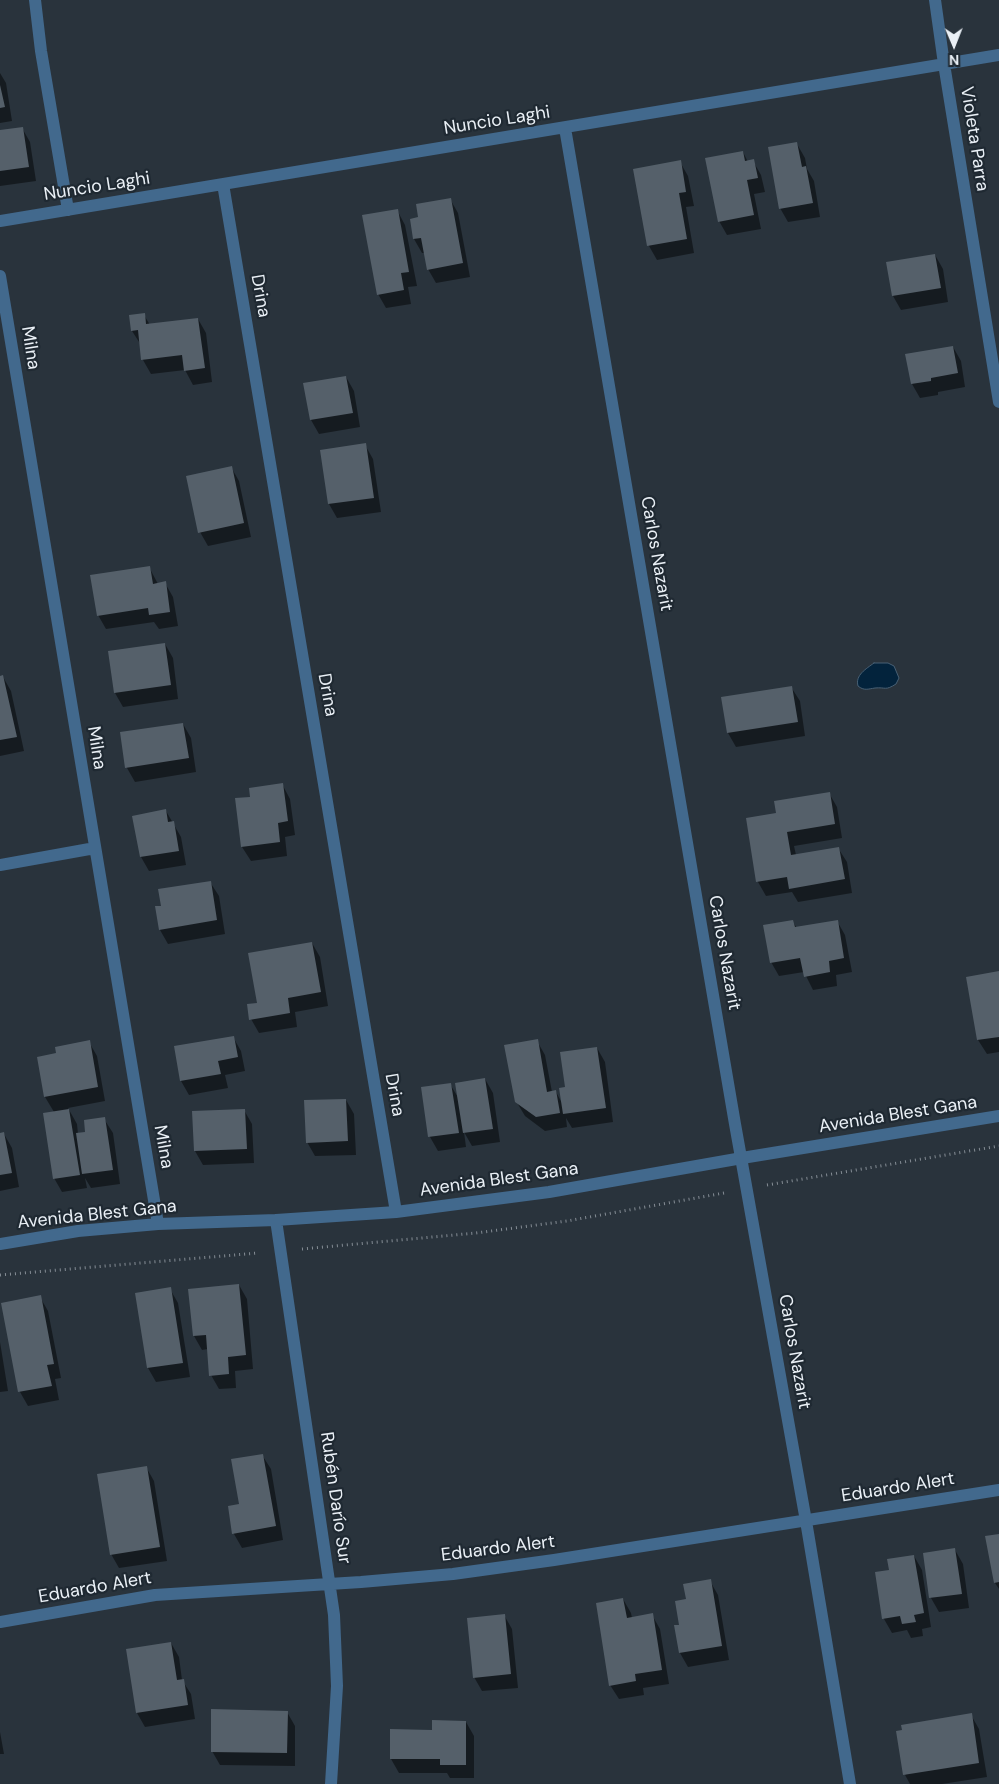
<!DOCTYPE html>
<html>
<head>
<meta charset="utf-8">
<style>
	body { margin:0 }
	#map { position:relative; width:999px; height:1784px; overflow:hidden; background:#29333c; font-family:"DM Sans",sans-serif }
	canvas { display:block }
	.north { position:absolute; left:929px; top:20px; width:50px; height:50px; -webkit-text-stroke:4px #1f2932; paint-order:stroke; rotate:179deg; font-size:14px; font-weight:700; line-height:20px; text-align:center; color:#eaf0f6 }
	.north::after { content:''; display:block; margin:auto; width:18px; height:22px; background:#eaf0f6; clip-path:polygon(50% 0,100% 100%,50% 72%,0 100%) }
</style>
</head>
<body>
<div id="map">
<canvas width="999" height="1784"></canvas>
<div class="north">N</div>
</div>
<script>
const g = document.querySelector('canvas').getContext('2d');
g.lineJoin = 'round';
function paint(path, color) {
  g.fillStyle = color;
  g.fill(path, 'evenodd');
}
function trace(path, color, width, dash) {
  g.strokeStyle = color;
  g.lineWidth = width;
  g.lineCap = dash ? 'butt' : 'round';
  g.setLineDash(dash || []);
  g.stroke(path);
}
function drawText(font, color, halo, rows, align = 'center') {
  g.font = font + ' "DM Sans",sans-serif';
  g.lineWidth = 4.5;
  g.setLineDash([]);
  g.textBaseline = 'middle';
  g.strokeStyle = halo;
  g.fillStyle = color;
  for (const [text, x, y, turn = 0] of rows) {
    g.save();
    g.translate(x, y);
    g.rotate((+turn || 0) * Math.PI / 180);
    g.textAlign = isNaN(turn) ? turn : align;
    if (halo) g.strokeText(text, 0, 0);
    g.fillText(text, 0, 0);
    g.restore();
  }
}
const water = new Path2D(`
	M874,663H888L894,666L899,678L896,684C885,691 886,687 875,688C868,689 864,691 858,686C855,675 866,669 874,663Z`);
paint(water, '#03233c');
trace(water, '#486074', 1);
paint(new Path2D(`
	M0,73L6,83L12,121L0,123Z
	M22,128L30,142L36,181L0,186V131Z
	M797,144L805,158L807,169L814,181L820,217L788,222L780,208Z
	M743,152L748,162L753,161L761,175L765,192L754,194L761,229L727,235L719,221Z
	M680,162L688,176L694,206L686,207L694,253L657,260L649,246Z
	M450,199L458,213L470,277L436,283L428,269L425,253H422L414,239L411,220L419,218Z
	M397,210L405,225L417,286L408,287L411,304L386,308L378,294Z
	M935,255L943,269L948,302L901,310L893,296Z
	M144,315L150,325L198,319L206,333L212,382L193,385L185,370L151,374L143,360L141,345L132,331Z
	M953,347L961,361L965,387L938,392V395L920,398L912,384Z
	M346,377L354,391L360,427L319,434L311,420Z
	M365,445L373,459L381,512L337,518L329,504Z
	M231,467L239,481L251,537L208,546L200,532Z
	M149,567L158,584L165,583L173,597L178,626L159,629L154,622L106,629L98,615Z
	M165,644L173,658L178,699L123,707L115,693Z
	M0,677H3L11,691L24,751L0,756Z
	M791,687L800,701L805,736L736,747L728,733L723,698Z
	M183,724L191,738L196,772L135,782L127,768L121,733Z
	M282,784L290,799L295,835L285,837L287,856L251,861L242,847L252,798Z
	M829,793L837,807L842,838L794,846L796,855L838,848L847,862L852,893L798,902L792,892L766,896L758,882L747,819L778,814Z
	M166,811L181,837L186,865L149,871L141,857L134,817Z
	M210,882L219,896L225,934L168,944L160,930L163,907Z
	M792,921L797,928L837,921L845,935L852,972L836,975L837,986L813,990L804,972L779,976L771,962Z
	M312,943L320,957L328,1006L295,1012L297,1027L259,1033L251,1019L258,1004Z
	M999,972V1052L987,1054L978,1040L967,978Z
	M233,1037L241,1051L245,1071L225,1075L228,1088L189,1095L181,1081L175,1047Z
	M537,1041L545,1055L552,1092H556L562,1103L566,1089L597,1048L605,1062L613,1122L572,1128L566,1118L567,1127L545,1131L525,1116L516,1101Z
	M89,1042L97,1056L105,1101L68,1108L77,1124L78,1134L87,1133L104,1119L113,1133L120,1184L91,1188L85,1178L87,1188L62,1192L54,1178V1112L45,1097L57,1054Z
	M485,1079L493,1093L500,1142L472,1146L464,1132L466,1147L438,1151L430,1137L422,1088L450,1084L459,1099Z
	M346,1100L354,1114L356,1155L315,1156L307,1142Z
	M244,1110L252,1124L254,1163L203,1165L195,1151L193,1112Z
	M0,1134H4L12,1148L19,1187L0,1191V1197Z
	M239,1285L247,1299L253,1369L235,1371L236,1388L219,1389L211,1375L208,1349L202,1350L194,1336Z
	M170,1289L178,1303L190,1377L156,1382L148,1368L136,1294Z
	M40,1297L48,1311L61,1378L55,1379L59,1400L28,1406L20,1392L3,1304Z
	M0,1342L8,1391L0,1392Z
	M262,1455L271,1469L283,1540L242,1548L234,1534L229,1507L240,1505Z
	M146,1467L154,1481L167,1561L119,1568L111,1554Z
	M999,1535V1589L995,1583L987,1537Z
	M955,1550L963,1564L969,1608L939,1612L931,1598L924,1554Z
	M914,1556L922,1570L931,1627L922,1629L923,1636L911,1638L907,1630L892,1633L884,1619L877,1573L890,1571Z
	M710,1581L718,1595L729,1660L688,1667L680,1653L676,1627L681,1626L687,1600Z
	M623,1599L631,1613L632,1618L652,1615L660,1629L669,1684L643,1688L644,1695L619,1699L610,1685Z
	M504,1615L512,1629L518,1688L482,1691L474,1677Z
	M171,1643L179,1657L182,1680L191,1694L195,1719L145,1727L137,1713Z
	M287,1712L295,1726V1766L220,1765L212,1751Z
	M971,1715L979,1729L987,1777L942,1784H910L905,1775Z
	M466,1722L474,1736V1778H450L447,1773H399L391,1759L433,1731Z
	M0,1732L4,1754H0Z`), '#0007');
paint(new Path2D(`
	M0,85L5,107L0,108Z
	M23,127L29,167L0,171V130Z
	M797,142L802,167L806,166L813,203L779,209L768,147Z
	M743,151L745,161L754,159L758,178L747,180L754,215L718,222L705,158Z
	M681,160L686,192L679,193L687,239L647,246L633,169Z
	M451,198L463,263L427,270L421,238L413,239L410,219L418,217L416,204Z
	M398,209L409,272L401,273L404,290L377,295L362,215Z
	M935,254L941,288L892,296L886,262Z
	M145,313L146,324L198,318L205,368L184,371L182,355L141,360L138,330L131,331L129,315Z
	M953,346L958,373L931,378V381L911,384L905,354Z
	M346,376L353,413L310,420L303,383Z
	M366,443L374,498L328,504L320,450Z
	M232,466L244,523L198,533L186,476Z
	M150,566L153,584L166,581L170,612L149,615L148,608L97,616L90,575Z
	M165,643L171,685L114,693L108,651Z
	M3,675L17,737L0,740V676Z
	M792,686L798,722L727,733L721,697Z
	M183,723L189,758L125,768L120,732Z
	M283,783L288,821L278,823L280,842L241,847L235,798L250,797L249,788Z
	M830,792L835,824L787,832L791,855L839,847L845,879L789,889L787,877L756,882L746,818L776,813L774,801Z
	M166,809L168,822L174,821L179,851L140,857L132,816Z
	M211,881L217,920L159,930L155,906H161L158,889Z
	M793,920L795,927L838,920L844,958L829,961L830,972L804,977L800,958L770,963L763,925Z
	M312,942L321,992L288,998L290,1013L249,1020L247,1004L257,1003L248,953Z
	M999,971V1037L977,1040L966,977Z
	M234,1036L238,1057L218,1061L221,1074L180,1081L174,1046Z
	M538,1039L547,1092L556,1090L560,1113L536,1117L515,1102L504,1045Z
	M90,1040L98,1087L44,1097L37,1057L56,1053L55,1047Z
	M597,1047L606,1108L563,1114L559,1088L565,1087L560,1052Z
	M485,1078L493,1129L463,1133L455,1083Z
	M451,1083L459,1133L428,1137L421,1087Z
	M346,1099L348,1141L306,1143L304,1100Z
	M69,1109L80,1175L53,1179L43,1113Z
	M245,1109L247,1149L194,1151L192,1111Z
	M105,1117L113,1170L82,1174L76,1133L85,1132L84,1120Z
	M4,1132L12,1173L0,1175V1133Z
	M239,1284L246,1355L228,1357L229,1374L209,1376L206,1335L193,1336L188,1289Z
	M171,1287L183,1363L147,1368L135,1293Z
	M41,1295L54,1364L47,1365L52,1386L18,1392L1,1303Z
	M263,1454L276,1526L232,1534L228,1506L239,1504L231,1459Z
	M147,1466L160,1547L110,1555L97,1474Z
	M999,1534V1582L994,1583L985,1536Z
	M955,1548L962,1594L929,1598L923,1553Z
	M914,1555L924,1613L914,1615L916,1622L902,1624L900,1616L882,1619L875,1572L889,1570L887,1559Z
	M711,1579L722,1646L679,1653L674,1625H679L675,1601L686,1599L683,1584Z
	M623,1598L627,1618L653,1613L662,1670L635,1674L636,1681L609,1686L596,1603Z
	M505,1614L511,1674L473,1678L467,1618Z
	M171,1642L177,1680L184,1679L188,1705L136,1713L126,1649Z
	M211,1709L288,1711L287,1753L211,1752Z
	M972,1713L979,1763L903,1775L896,1731L902,1730L901,1725Z
	M432,1720L466,1721V1765H440V1759H390V1729L432,1730Z`), '#55606a');
trace(new Path2D(`
	M767,1185L999,1146
	M302,1249L476,1233L567,1221L724,1193
	M0,1275L258,1253`), '#858d95', 3, [1, 4]);
trace(new Path2D(`
	M35,0L41,51L68,210
	M935,0L944,64L999,402
	M565,128L735,1124L806,1521L850,1784
	M223,184L396,1212
	M0,221L999,55
	M0,276L158,1224
	M0,865L95,848
	M276,1220L334,1615L337,1686L331,1784
	M0,1244L78,1231L158,1224L276,1220L396,1212L549,1192L742,1158L999,1116
	M0,1622L155,1595L361,1582L453,1574L554,1560L999,1490`), '#42698d', 12);
drawText('18px', '#eaf0f6', '#1f2932', [
	["Nuncio Laghi",497,121,-9],
	["Violeta Parra",974,139,81],
	["Nuncio Laghi",97,187,-9],
	["Drina",260,296,80],
	["Milna",30,348,81],
	["Carlos Nazarit",656,554,80],
	["Drina",327,695,80],
	["Milna",96,748,81],
	["Carlos Nazarit",724,953,80],
	["Drina",394,1095,80],
	["Avenida Blest Gana",898,1115,-9],
	["Milna",163,1147,80],
	["Avenida Blest Gana",499,1180,-8],
	["Avenida Blest Gana",97,1215,-6],
	["Carlos Nazarit",794,1352,80],
	["Eduardo Alert",898,1488,-9],
	["Rubén Darío Sur",335,1498,82],
	["Eduardo Alert",498,1549,-7],
	["Eduardo Alert",95,1588,-10]
]);
</script>
</body>
</html>
